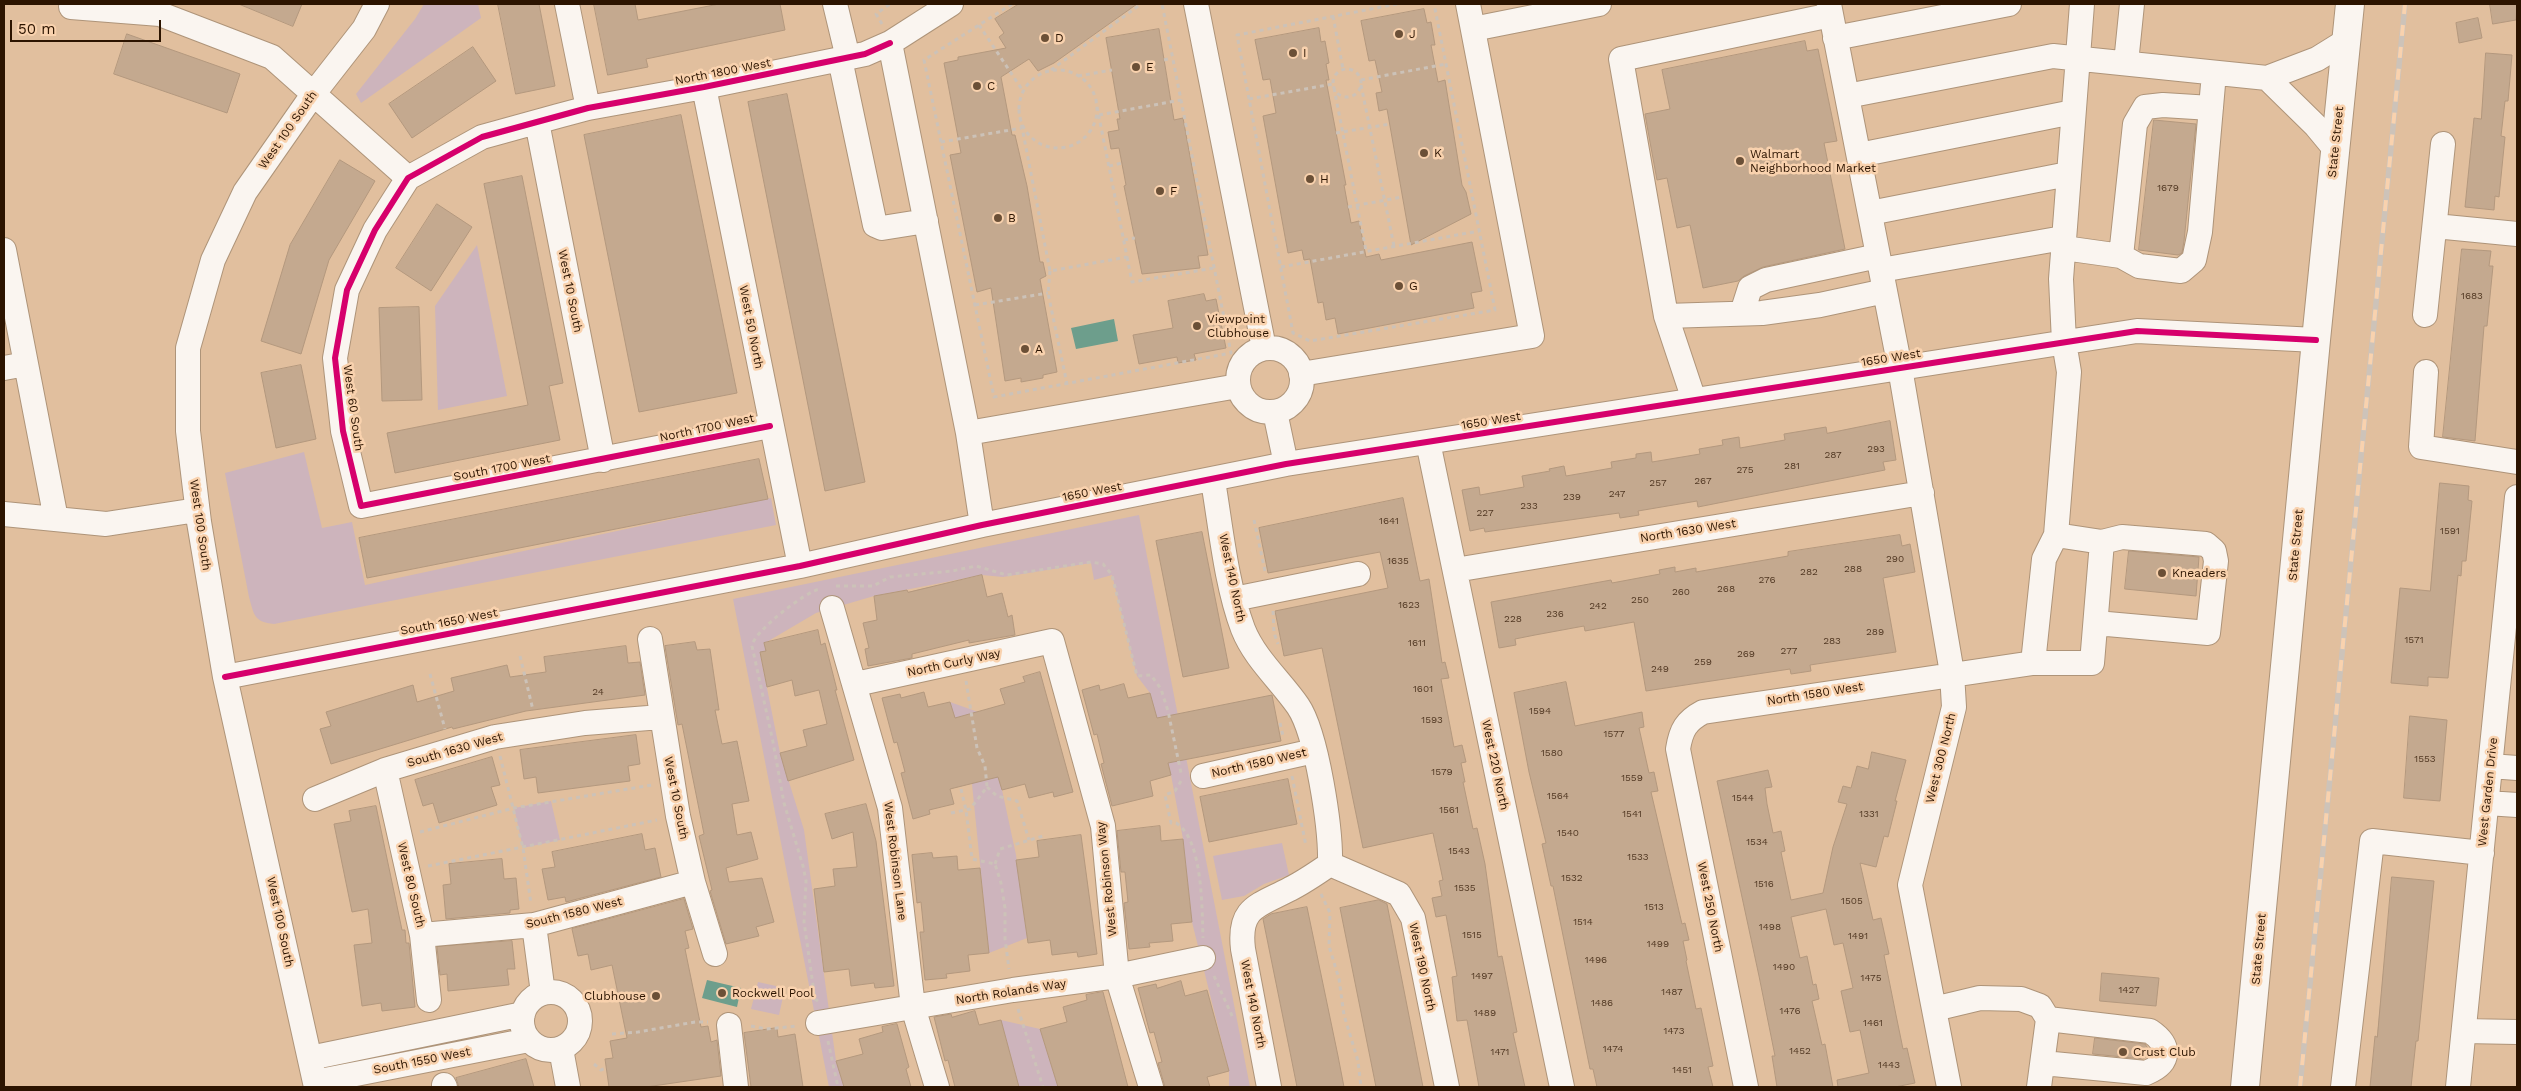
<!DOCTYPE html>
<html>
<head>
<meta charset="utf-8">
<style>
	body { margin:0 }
	#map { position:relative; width:2521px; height:1091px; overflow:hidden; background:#e1bf9e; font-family:"Work Sans",sans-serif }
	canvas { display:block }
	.frame { position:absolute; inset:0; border:5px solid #2c1400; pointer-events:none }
	.scale { position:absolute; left:10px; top:20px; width:151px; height:22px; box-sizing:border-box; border:2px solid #2c1400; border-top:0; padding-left:6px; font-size:15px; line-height:18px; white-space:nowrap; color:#2c1400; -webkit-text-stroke:4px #f9d2ae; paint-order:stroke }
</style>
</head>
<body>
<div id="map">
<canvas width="2521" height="1091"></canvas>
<div class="frame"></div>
<div class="scale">50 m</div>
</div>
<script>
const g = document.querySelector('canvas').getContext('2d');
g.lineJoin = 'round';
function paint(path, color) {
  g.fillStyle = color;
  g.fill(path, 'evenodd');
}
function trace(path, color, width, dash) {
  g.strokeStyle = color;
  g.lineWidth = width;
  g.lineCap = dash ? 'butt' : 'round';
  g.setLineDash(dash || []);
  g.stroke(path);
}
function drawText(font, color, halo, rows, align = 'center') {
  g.font = font + ' "Work Sans",sans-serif';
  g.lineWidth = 5;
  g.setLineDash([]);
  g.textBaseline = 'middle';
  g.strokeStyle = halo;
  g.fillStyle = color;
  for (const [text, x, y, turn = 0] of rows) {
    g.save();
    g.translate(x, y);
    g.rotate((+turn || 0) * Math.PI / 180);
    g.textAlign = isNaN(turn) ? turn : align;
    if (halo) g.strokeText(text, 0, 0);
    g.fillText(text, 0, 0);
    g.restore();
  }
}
paint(new Path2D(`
	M424,4H478L481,18L361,103L356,94L415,19Z
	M477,245L507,396L438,410L435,306Z
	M304,452L322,528L352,522L365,585L771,498L776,525L274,624C254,622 254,615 249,597L225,473Z
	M1139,515L1250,1087H1229V1071L1192,922L1183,839L1171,775L1150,693L1137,676L1112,575L1094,580L1091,563L1003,577L982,575L874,596L816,613L765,643L766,651L760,653L780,753L804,830L836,1061L844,1087H829L733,599Z
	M950,702L978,712L1002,790L1016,855L1027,938L989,953L972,784Z
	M551,801L560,840L523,848L514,808Z
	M1282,843L1289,875L1264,884L1244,896L1222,900L1213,856Z
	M758,982L785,988L779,1015L751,1009Z
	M1001,1020L1040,1029L1058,1087H1019Z`), '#cdb4bc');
paint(new Path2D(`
	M1114,319L1118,341L1076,349L1071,328Z
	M707,980L741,988L737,1007L702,998Z`), '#6d9e8c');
const building = new Path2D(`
	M239,4H302L293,26Z
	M498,4H539L555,86L516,94Z
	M594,4H635L638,20L719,4H780L785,30L646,59L648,67L608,75Z
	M1019,4H1137L1054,63L1038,71L1029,59L1001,77L1012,135H1015L1027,186L1040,262H1043L1046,276L1040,279L1057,372L1043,375V378L1021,382V378L1005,381L991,288L977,292L950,155L961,153L944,63L958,60V57L1006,48L999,37L1004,33L995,19Z
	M2490,4H2517L2516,20L2493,24Z
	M1424,9L1427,23L1431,22L1435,45H1431L1438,82L1445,80L1462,185L1466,192L1471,214L1411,245L1387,109L1379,111L1376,93L1382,92L1375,60L1369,61L1361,21Z
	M2478,18L2482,38L2459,43L2456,23Z
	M1319,28L1321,42L1325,41L1329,63L1326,64L1329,80H1326L1346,185H1344L1351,223L1359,221L1366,257L1379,254L1381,260L1472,242L1482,291L1471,293L1474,308L1338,334L1335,318L1326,320L1323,302L1318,303L1310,259L1304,260L1302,250L1288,253L1263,116L1276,113L1270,79L1263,80L1255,40Z
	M1159,29L1174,120L1183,118L1208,255L1198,256L1200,268L1142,274L1124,186L1126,185L1119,148L1111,149L1108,132L1119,130L1117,119H1120L1106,38Z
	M127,34L240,74L227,113L114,74Z
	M1805,41L1807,51L1818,49L1837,141L1824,143L1845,249L1763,267L1744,276L1738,281L1703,288L1690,225L1677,228L1667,178L1657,180L1650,142L1645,114L1670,109L1662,70Z
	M473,47L496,81L412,138L389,104Z
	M2486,53L2512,55L2508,101H2505L2501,136L2505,137L2499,197L2495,196L2494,210L2465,207L2474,118L2481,119Z
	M787,94L865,482L825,491L748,102Z
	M681,115L737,393L639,412L584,135Z
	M2154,120L2196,124L2184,241L2182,253L2178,255L2139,250Z
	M340,160L375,181L329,260L301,354L261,341L290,245Z
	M522,176L563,383L549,386L560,440L395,473L387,433L528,405L484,184Z
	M437,204L472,227L431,291L396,268Z
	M2462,249L2491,251L2489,266H2493L2487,326H2484L2475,441L2443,437Z
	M1204,294L1206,301L1216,299L1226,348L1194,354L1196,360L1178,363L1177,357L1139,364L1133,335L1173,328L1168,301Z
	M419,307L422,400L382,401L379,308Z
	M301,365L316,439L276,448L261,373Z
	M1890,421L1896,460L1883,462L1885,470L1698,507L1697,501L1638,511L1639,515L1620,518L1619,513L1485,532L1484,528L1470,531L1462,490L1479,487L1480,495L1524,487L1522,476L1550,471L1549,469L1564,466L1566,476L1612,468L1611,462L1636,458V454L1651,452L1652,462L1700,454L1699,449L1723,445L1722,440L1739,437L1740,448L1785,440L1784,434L1826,427L1827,433Z
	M759,459L768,499L367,578L359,538Z
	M2440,483L2469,486L2468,500L2472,501L2466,561H2462L2461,576L2458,575L2448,678L2428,677V686L2391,683L2400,588L2430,591Z
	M1403,498L1420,581L1429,579L1442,663L1445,662L1449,678L1441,679L1454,747L1462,745L1466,762L1461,763L1465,782H1463L1473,829L1477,828L1485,864L1498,957L1502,956L1517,1032L1513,1033L1525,1087H1479L1467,1020L1457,1021L1452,977L1457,976L1446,915L1436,917L1432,898L1442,896L1439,881L1443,880L1433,833L1363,848L1322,648L1284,656L1275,611L1388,588L1380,552L1268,573L1259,528Z
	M1202,532L1229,668L1183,677L1156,541Z
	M1900,535L1902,546L1910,544L1915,572L1883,578L1896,652L1810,665L1811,671L1791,674L1790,669L1646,691L1634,622L1585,631L1584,626L1535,635L1515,639L1516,645L1499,648L1491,602L1611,580L1612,583L1660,574L1659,570L1675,567V572L1696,568V572L1788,556V552Z
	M2129,551L2199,557L2196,596L2125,589Z
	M982,575L987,597L1002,593L1008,617L1012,615L1015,635L969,643V640L912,654V658L868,666L865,649L869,648L863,623L877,620L874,596L907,590L908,592Z
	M818,630L821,645L825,643L837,690H835L854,760L788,781L780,753L807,746L803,730L827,724L819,690L795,696L792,680L767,687L760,652L766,651L764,643Z
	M695,642L697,650L710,649L719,710H715L722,744L737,741L749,801L732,804L737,835L751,832L758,859L726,868L729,882L762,878L774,922L756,927L759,936L726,944L710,891L712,890L699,836L704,834L682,724L678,725L665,646Z
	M626,646L628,663L640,662L645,695L526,711L453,729L452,727L331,764L320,729L331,726L326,712L413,685L417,702L454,691L451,678L507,665L510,677L546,672L544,657Z
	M1040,672L1073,792L1054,797L1053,792L1029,798L1025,784L1002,790L998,777L950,789L954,804L929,810L930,814L913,819L901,773L905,772L897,742L894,743L882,698L900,694L901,698L924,692L928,707L950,702L955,718L1005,704L1000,689L1025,682L1023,677Z
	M1566,682L1575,726L1642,712L1644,727L1639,728L1649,773L1654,772L1658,791L1651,792L1682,924L1685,923L1689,940L1683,941L1687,960L1686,961L1696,1009L1701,1008L1713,1066L1708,1067L1713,1087H1597L1593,1069H1590L1553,886H1551L1542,844L1546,843L1529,772L1514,693Z
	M1124,684L1128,698L1150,693L1157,718L1272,695L1281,741L1168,763L1171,775L1150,781L1153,796L1112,806L1101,764L1104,763L1097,734L1094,735L1082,690L1099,685L1100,690Z
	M2410,716L2447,720L2440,801L2404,798Z
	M636,735L640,764L628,766L630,781L538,793L536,777L524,779L520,750Z
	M1872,752L1906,760L1895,801H1897L1888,837L1884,836L1876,867L1860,863L1873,920L1881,918L1889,954L1884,955L1896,1015L1903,1049L1907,1048L1915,1083L1895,1087H1838L1837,1080L1869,1073L1860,1030L1850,1032L1841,991L1853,988L1843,943L1834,945L1826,909L1791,917L1800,958L1807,956L1813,985L1816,984L1819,999L1812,1001L1822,1045L1825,1044L1833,1087H1777L1772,1056H1775L1759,976L1717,781L1768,770L1772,787L1765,788L1767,804L1773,833L1781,831L1785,851L1781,852L1791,900L1823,893L1833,847L1847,804L1838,802L1843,786L1851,788L1857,766L1868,769Z
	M492,757L500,785L491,787L497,805L439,823L433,803L423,806L415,780Z
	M1288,779L1297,824L1209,842L1200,797Z
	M866,804L876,841L894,986L875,988L874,983L851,986L849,969L824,972L814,889L835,886L833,869L857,867L853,832L832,839L825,814Z
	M376,806L402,930H405L406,943H409L415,1007L382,1011L381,1003L362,1006L354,945L372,943L368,909L352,912L334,824L351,821L349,811Z
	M1160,826L1161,841L1183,839L1192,922L1171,924L1173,941L1149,943L1150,947L1129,949L1124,903L1128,902L1125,872H1121L1117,831Z
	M642,834L645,850L655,848L661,877L566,902L565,897L548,900L542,869L555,867L552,852Z
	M1081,835L1097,954L1078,957L1077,952L1052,955L1050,940L1028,943L1016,860L1039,857L1037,841Z
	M932,853L933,858L957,856L958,870L980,868L989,953L968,955L970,971L946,974L947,978L925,980L920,932H924L921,902L917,903L912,855Z
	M502,859L504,879L516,878L519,909L510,910V913L446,919L443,885L451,884L449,864Z
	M2392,877L2434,881L2418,1041H2416L2411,1087H2370L2375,1036L2377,1037Z
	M684,899L693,929L685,931L689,948L685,949L701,1027L708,1026L711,1042L717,1040L721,1076L646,1087H609L605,1059L613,1058L610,1041L627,1038L612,965L591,970L588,954L578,956L572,929Z
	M1379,900L1387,904L1423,1087H1376L1340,908Z
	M1307,907L1338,1056L1344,1087H1297L1291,1057L1263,919L1271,914Z
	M512,941L515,969H507L509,985L448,991L447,974L440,975L437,947Z
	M2102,973L2159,978L2156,1006L2100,1001Z
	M1181,981L1185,996L1207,990L1229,1071L1207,1077L1210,1087H1165L1158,1063L1162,1062L1154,1032L1150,1033L1138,988L1156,984L1157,988Z
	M1103,992L1128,1087H1058L1040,1029L1067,1022L1063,1007L1087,1000L1086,995Z
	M975,1011L979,1025L1001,1020L1019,1087H955L948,1060L945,1061L934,1017L951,1014L952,1017Z
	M897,1024L909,1067L906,1069L911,1087H844L836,1061L863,1054L859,1039L883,1032L882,1027Z
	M777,1028L778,1037L795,1034L803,1087H751L744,1033Z
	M2095,1038L2145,1044L2151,1053L2143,1059L2093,1054Z
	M526,1059L534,1087H459L456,1078Z`);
paint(building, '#c4a98f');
trace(building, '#b3987e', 1);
const minor = new Path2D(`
	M567,4L588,108
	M835,4L848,58
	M1196,4L1264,348
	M1829,4L1900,368L1952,673L1954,707L1910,885L1949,1087
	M71,7L160,14L272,57L408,178
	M1473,29L1599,4
	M1835,38L2009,4
	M890,43L968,433L982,525
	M840,59L875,225L882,228L926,221
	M2126,63L2132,4
	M704,87L800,566
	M1847,96L2053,56L2267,78
	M537,122L603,460
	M2335,149L2316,126L2267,78L2317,59L2346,41
	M1859,155L2073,112
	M1870,213L2068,174
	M2435,226L2517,234
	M2064,248L2121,256L2139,266L2181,271L2194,260L2200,232L2214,73
	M4,250L56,519
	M2121,256L2135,124L2145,107L2163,105L2211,108
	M1881,270L2063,238
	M1742,313L1750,288L1766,280L1878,256
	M2425,315L2443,144
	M1666,316L1621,59L1831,15
	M1238 380a32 32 0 1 1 64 0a32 32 0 1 1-64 0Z
	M4,368L26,364
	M2426,372L2421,447L2517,462
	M1301,374L1532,336L1468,4
	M1694,400L1666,316L1762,313L1820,305L1885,291
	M1275,412L1286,464
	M770,426L361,506L343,431L335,358L347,290L375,230L408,178L482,137L558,116L588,108L704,87L865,54L890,43L951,4
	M968,433L1238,386
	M1428,442L1562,1087
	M1213,481C1221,528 1226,584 1243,629C1255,659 1280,680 1298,706C1317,734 1331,829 1330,864
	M4,514L106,524L197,510
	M1455,570L1922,493
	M1234,599L1358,574
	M832,608L890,808L913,1007L937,1087
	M2096,623L2208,633L2216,561L2214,551L2206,544L2122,537L2102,542
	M650,639L678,816L693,882L715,954
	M2033,663L2044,559L2056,535
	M225,677L800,566L982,525L1286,464L2137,331L2316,340
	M856,684L1052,641L1103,826L1117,976L1151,1087
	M2490,766L2517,768
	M385,770L422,935L429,1000
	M1203,776L1314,751
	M315,799L385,770L495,737L585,723L661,717
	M2487,803L2517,805
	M1330,864L1399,894L1413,918L1447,1087
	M534,925L543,993
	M422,935L534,925L693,882
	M522 1021a29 29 0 1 1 58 0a29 29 0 1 1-58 0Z
	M1934,1009L1980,998L2021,999L2040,1006L2048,1019L2039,1087
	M818,1023L1013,990L1117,976L1203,958
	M729,1025L736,1087
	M2464,1031L2517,1032
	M561,1049L568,1087
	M310,1058L523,1014
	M2043,1063L2146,1073C2171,1063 2171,1045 2150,1031L2048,1019
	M315,1082L529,1040
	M444,1085L445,1087
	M316,1087L225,677L199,522L188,431V348L213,260L245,192L314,93L364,29L377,4
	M1269,1087L1243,949C1238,907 1258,906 1290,889C1304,882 1317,873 1330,864
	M1746,1087L1678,749C1681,730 1686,721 1703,712L2033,663H2092L2102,542L2056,535L2069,372L2064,342L2061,279L2082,4
	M2343,1087L2372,841L2482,853
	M2458,1087L2517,497`);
const major = new Path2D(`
	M2245,1087L2316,340L2350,4`);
trace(minor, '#ae9479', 26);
trace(major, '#ae9479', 30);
trace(new Path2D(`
	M1012,4L924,60L994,397L1231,353L1162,4
	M1397,4L1237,35L1293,333L1310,341L1495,310L1434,4
	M1333,16L1343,69
	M882,24L876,14L890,4
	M979,25L1023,91
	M1164,60L1172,58
	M1333 83a14 14 0 1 1 28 0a14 14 0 1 1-28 0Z
	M1051,70L1141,4
	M1019 109a39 39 0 1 1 78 0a39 39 0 1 1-78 0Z
	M1078,76L1112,70
	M1361,80L1446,64
	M1361,85L1394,246
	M1334,88L1366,251
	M1249,99L1333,84
	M1099,115L1181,100
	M1020,117L1050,271L1127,257L1096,102
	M1336,133L1390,124
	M941,142L1022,128
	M1109,166L1122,163
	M1348,207L1402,197
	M1124,240L1135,238
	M1127,257L1132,282L1214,268
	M1281,267L1479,231
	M1050,271L1048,293L1067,384
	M975,305L1048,293
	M1254,520L1265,571
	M836,586H873L890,577L952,571L976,566L1007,575L1091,562L1103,564L1112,575L1137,676L1151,675L1161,689L1168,711L1181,773
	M1273,611L1274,633L1278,644
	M520,656L533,710
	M430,674L445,729
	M1280,723L1283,736
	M500,756L523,848L531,904
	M1292,776L1306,846
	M1181,781L1175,791L1165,795L1171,823H1176C1203,839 1202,909 1203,938
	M987,787L997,796L1017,801L1029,840
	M961,789L966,810L972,859L995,864L1001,883L1005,908V939L1009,969
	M951,813L970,809L987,787L985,766L977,748L966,681
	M420,832L514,808L652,785
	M995,864L1000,849L1043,836
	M428,866L657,820
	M1321,894L1330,913L1329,946L1339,979L1344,1015L1358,1061L1361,1087
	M1214,976L1233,1018
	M818,1001L815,999L804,922L806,881L803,866L784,803L773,742L752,646C753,632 806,591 820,589
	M1018,1009L1043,1087
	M751,1026L766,1029L797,1026
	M612,1034L638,1032L695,1022H708
	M828,1041L838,1087
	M594,1064L601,1070L606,1068`), '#ccc2b8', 3, [4, 4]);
trace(minor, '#faf5f0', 24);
trace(major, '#faf5f0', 28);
const rail = new Path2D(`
	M2300,1087L2405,4`);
trace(rail, '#cdc3b9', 5.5);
trace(rail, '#f9d2ae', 4, [11]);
trace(new Path2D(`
	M770,426L361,506L343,431L335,358L347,290L375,230L408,178L482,137L588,108L704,87L865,54L890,43
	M225,677L800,566L982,525L1286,464L2137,331L2316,340`), '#d6006c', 6);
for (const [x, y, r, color] of [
	[1399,34,5,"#6b5037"],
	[1045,38,5,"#6b5037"],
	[1293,53,5,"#6b5037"],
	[1136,67,5,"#6b5037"],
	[977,86,5,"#6b5037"],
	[1424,153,5,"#6b5037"],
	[1740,161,5,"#6b5037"],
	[1310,179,5,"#6b5037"],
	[1160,191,5,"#6b5037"],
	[998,218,5,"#6b5037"],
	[1399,286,5,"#6b5037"],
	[1197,326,5,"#6b5037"],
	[1025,349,5,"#6b5037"],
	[2162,573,5,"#6b5037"],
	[722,993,5,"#6b5037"],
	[656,996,5,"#6b5037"],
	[2123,1052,5,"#6b5037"]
]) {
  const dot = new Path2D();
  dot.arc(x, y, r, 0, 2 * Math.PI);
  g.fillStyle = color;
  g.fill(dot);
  trace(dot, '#f9d2ae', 2);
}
drawText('10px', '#523924', null, [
	["1679",2168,188],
	["1683",2472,296],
	["293",1876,449],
	["287",1833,455],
	["281",1792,466],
	["275",1745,470],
	["267",1703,481],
	["257",1658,483],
	["247",1617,494],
	["239",1572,497],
	["233",1529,506],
	["227",1485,513],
	["1641",1389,521],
	["1591",2450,531],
	["290",1895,559],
	["1635",1398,561],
	["288",1853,569],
	["282",1809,572],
	["276",1767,580],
	["268",1726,589],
	["260",1681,592],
	["250",1640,600],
	["1623",1409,605],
	["242",1598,606],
	["236",1555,614],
	["228",1513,619],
	["289",1875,632],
	["1571",2414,640],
	["283",1832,641],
	["1611",1417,643],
	["277",1789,651],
	["269",1746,654],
	["259",1703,662],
	["249",1660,669],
	["1601",1423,689],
	["24",598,692],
	["1594",1540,711],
	["1593",1432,720],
	["1577",1614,734],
	["1580",1552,753],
	["1553",2425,759],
	["1579",1442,772],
	["1559",1632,778],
	["1564",1558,796],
	["1544",1743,798],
	["1561",1449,810],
	["1541",1632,814],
	["1331",1869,814],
	["1540",1568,833],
	["1534",1757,842],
	["1543",1459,851],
	["1533",1638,857],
	["1532",1572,878],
	["1516",1764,884],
	["1535",1465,888],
	["1505",1852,901],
	["1513",1654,907],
	["1514",1583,922],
	["1498",1770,927],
	["1515",1472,935],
	["1491",1858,936],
	["1499",1658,944],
	["1496",1596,960],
	["1490",1784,967],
	["1497",1482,976],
	["1475",1871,978],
	["1427",2129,990],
	["1487",1672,992],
	["1486",1602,1003],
	["1476",1790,1011],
	["1489",1485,1013],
	["1461",1873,1023],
	["1473",1674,1031],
	["1474",1613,1049],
	["1452",1800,1051],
	["1471",1500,1052],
	["1443",1889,1065],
	["1451",1682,1070]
]);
drawText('12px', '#2c1400', '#f9d2ae', [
	["J",1409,34],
	["D",1055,38],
	["I",1303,53],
	["E",1146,67],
	["C",987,86],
	["K",1434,153],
	["Walmart",1750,154],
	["Neighborhood Market",1750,168],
	["H",1320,179],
	["F",1170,191],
	["B",1008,218],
	["G",1409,286],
	["Viewpoint",1207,319],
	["Clubhouse",1207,333],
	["A",1035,349],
	["Kneaders",2172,573],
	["Rockwell Pool",732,993],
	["Clubhouse",646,996,"right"],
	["Crust Club",2133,1052]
], 'left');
drawText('12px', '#2c1400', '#f9d2ae', [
	["North 1800 West",723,72,-11],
	["West 100 South",288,130,-55],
	["State Street",2336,142,-84],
	["West 10 South",570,291,79],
	["West 50 North",751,327,79],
	["1650 West",1891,358,-9],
	["West 60 South",353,408,82],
	["1650 West",1491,421,-9],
	["North 1700 West",707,428,-12],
	["South 1700 West",502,468,-11],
	["1650 West",1092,492,-11],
	["West 100 South",200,525,82],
	["North 1630 West",1688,531,-9],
	["State Street",2296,545,-85],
	["West 140 North",1232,578,78],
	["South 1650 West",449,622,-11],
	["North Curly Way",954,663,-12],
	["North 1580 West",1815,694,-9],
	["South 1630 West",455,750,-16],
	["West 300 North",1941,758,-76],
	["North 1580 West",1259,763,-13],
	["West 220 North",1495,765,78],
	["West Garden Drive",2488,792,-84],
	["West 10 South",676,798,79],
	["West Robinson Lane",895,861,83],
	["West Robinson Way",1107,879,-96],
	["West 80 South",411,885,77],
	["West 250 North",1710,907,79],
	["South 1580 West",574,913,-14],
	["West 100 South",280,922,78],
	["State Street",2259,949,-85],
	["West 190 North",1422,967,78],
	["North Rolands Way",1011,992,-9],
	["West 140 North",1253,1004,79],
	["South 1550 West",422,1061,-11]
]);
</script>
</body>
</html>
